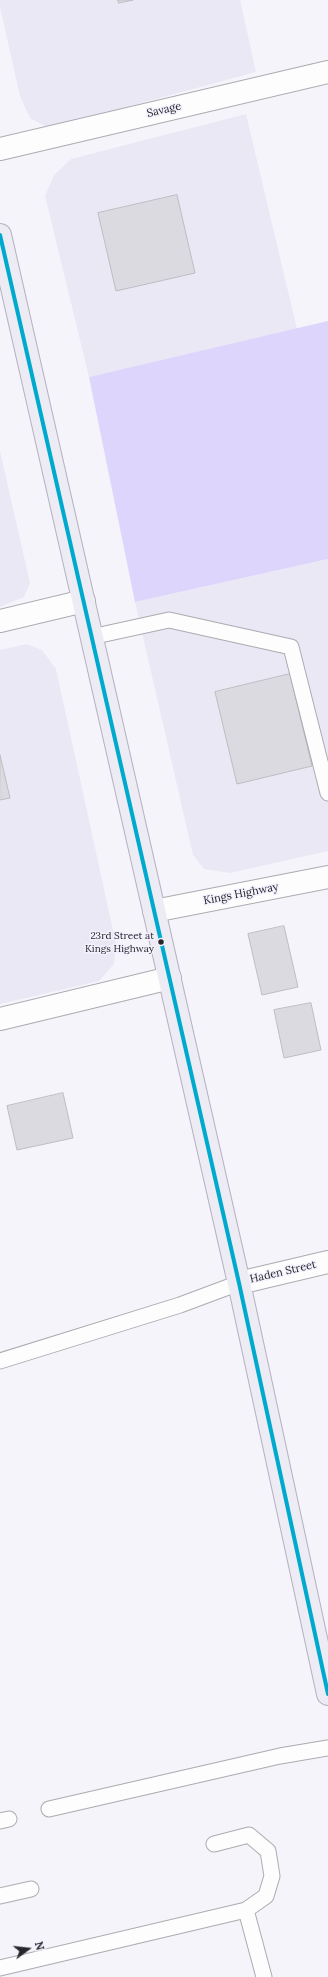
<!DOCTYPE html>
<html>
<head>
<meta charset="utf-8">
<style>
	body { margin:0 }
	#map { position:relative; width:328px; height:1977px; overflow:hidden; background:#f5f4fb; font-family:Lora,serif }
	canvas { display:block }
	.north { position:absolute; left:8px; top:1929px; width:40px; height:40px; -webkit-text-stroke:3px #f4f1fe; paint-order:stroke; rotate:75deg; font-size:11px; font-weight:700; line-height:16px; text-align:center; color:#27262a }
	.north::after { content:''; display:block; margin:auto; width:14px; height:18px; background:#27262a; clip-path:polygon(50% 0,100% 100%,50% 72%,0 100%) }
</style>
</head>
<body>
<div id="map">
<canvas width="328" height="1977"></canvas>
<div class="north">N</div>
</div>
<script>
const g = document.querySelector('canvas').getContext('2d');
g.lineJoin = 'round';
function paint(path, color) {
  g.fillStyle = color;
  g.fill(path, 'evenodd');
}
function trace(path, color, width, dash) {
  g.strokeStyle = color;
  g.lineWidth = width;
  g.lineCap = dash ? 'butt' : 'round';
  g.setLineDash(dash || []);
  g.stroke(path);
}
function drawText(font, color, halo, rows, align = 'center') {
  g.font = font + ' Lora,serif';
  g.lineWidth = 3;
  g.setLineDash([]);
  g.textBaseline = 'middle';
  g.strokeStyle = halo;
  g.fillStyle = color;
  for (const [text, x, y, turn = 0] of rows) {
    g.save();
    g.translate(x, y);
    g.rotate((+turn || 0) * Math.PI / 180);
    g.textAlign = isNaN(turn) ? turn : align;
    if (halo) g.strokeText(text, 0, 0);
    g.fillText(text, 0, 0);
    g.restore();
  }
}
paint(new Path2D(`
	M0,0H240L256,72L49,128L30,118L20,96L0,7Z
	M246,114L297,329L89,377L45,196L54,175L71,159Z
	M0,451L30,583L24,597L0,607Z
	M328,559V851L230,873L204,869L193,855L135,602Z
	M27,644L42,650L56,669L116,944L114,964L99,981L0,1004V650Z`), '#ebe8f6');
paint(new Path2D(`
	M328,321V559L135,602L89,377Z`), '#ded5fc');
const building = new Path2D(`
	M118,0H133L119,3Z
	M177,195L195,273L116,291L98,213Z
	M290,674L312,766L237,784L215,692Z
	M0,755L10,798L0,800Z
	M284,926L298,987L262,995L248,934Z
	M311,1003L321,1050L284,1058L274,1010Z
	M63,1093L73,1138L17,1150L7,1106Z`);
paint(building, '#dbdae0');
trace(building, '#bebdc2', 1);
const service = new Path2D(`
	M91,637L169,620L291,647L328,793
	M0,1361L180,1305L239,1283
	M49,1809L280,1756L328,1748
	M0,1821L9,1819
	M0,1896L31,1889
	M246,1910L264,1977
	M0,1968L246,1910L266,1896L272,1876L268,1851L249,1835L214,1844`);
const minor = new Path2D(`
	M0,149L328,72
	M0,621L84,601
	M154,911L328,877
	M239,1283L328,1262`);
const tertiary = new Path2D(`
	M0,1019L170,978`);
const primary = new Path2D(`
	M0,235L239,1283L328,1694`);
trace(service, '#ababb0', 17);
trace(minor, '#ababb0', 24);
trace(tertiary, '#ababb0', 24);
trace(primary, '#b4b0c1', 24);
trace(service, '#fefdfe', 15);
trace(minor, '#fefdfe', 22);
trace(tertiary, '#fefdfe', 22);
trace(primary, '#edebf3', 22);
trace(new Path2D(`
	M0,235L239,1283L328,1694`), '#00a9ce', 4);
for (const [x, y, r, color] of [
	[161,942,3.5,"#27262a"]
]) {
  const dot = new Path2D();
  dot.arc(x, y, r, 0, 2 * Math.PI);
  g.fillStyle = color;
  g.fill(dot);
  trace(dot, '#f4f1fe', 1.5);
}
drawText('10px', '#27262a', '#f4f1fe', [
	["23rd Street at",154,936],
	["Kings Highway",154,949]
], 'right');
drawText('11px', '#27262a', '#f4f1fe', [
	["Savage",164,110,-13],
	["Kings Highway",241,894,-11],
	["Haden Street",283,1272,-13]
]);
</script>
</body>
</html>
